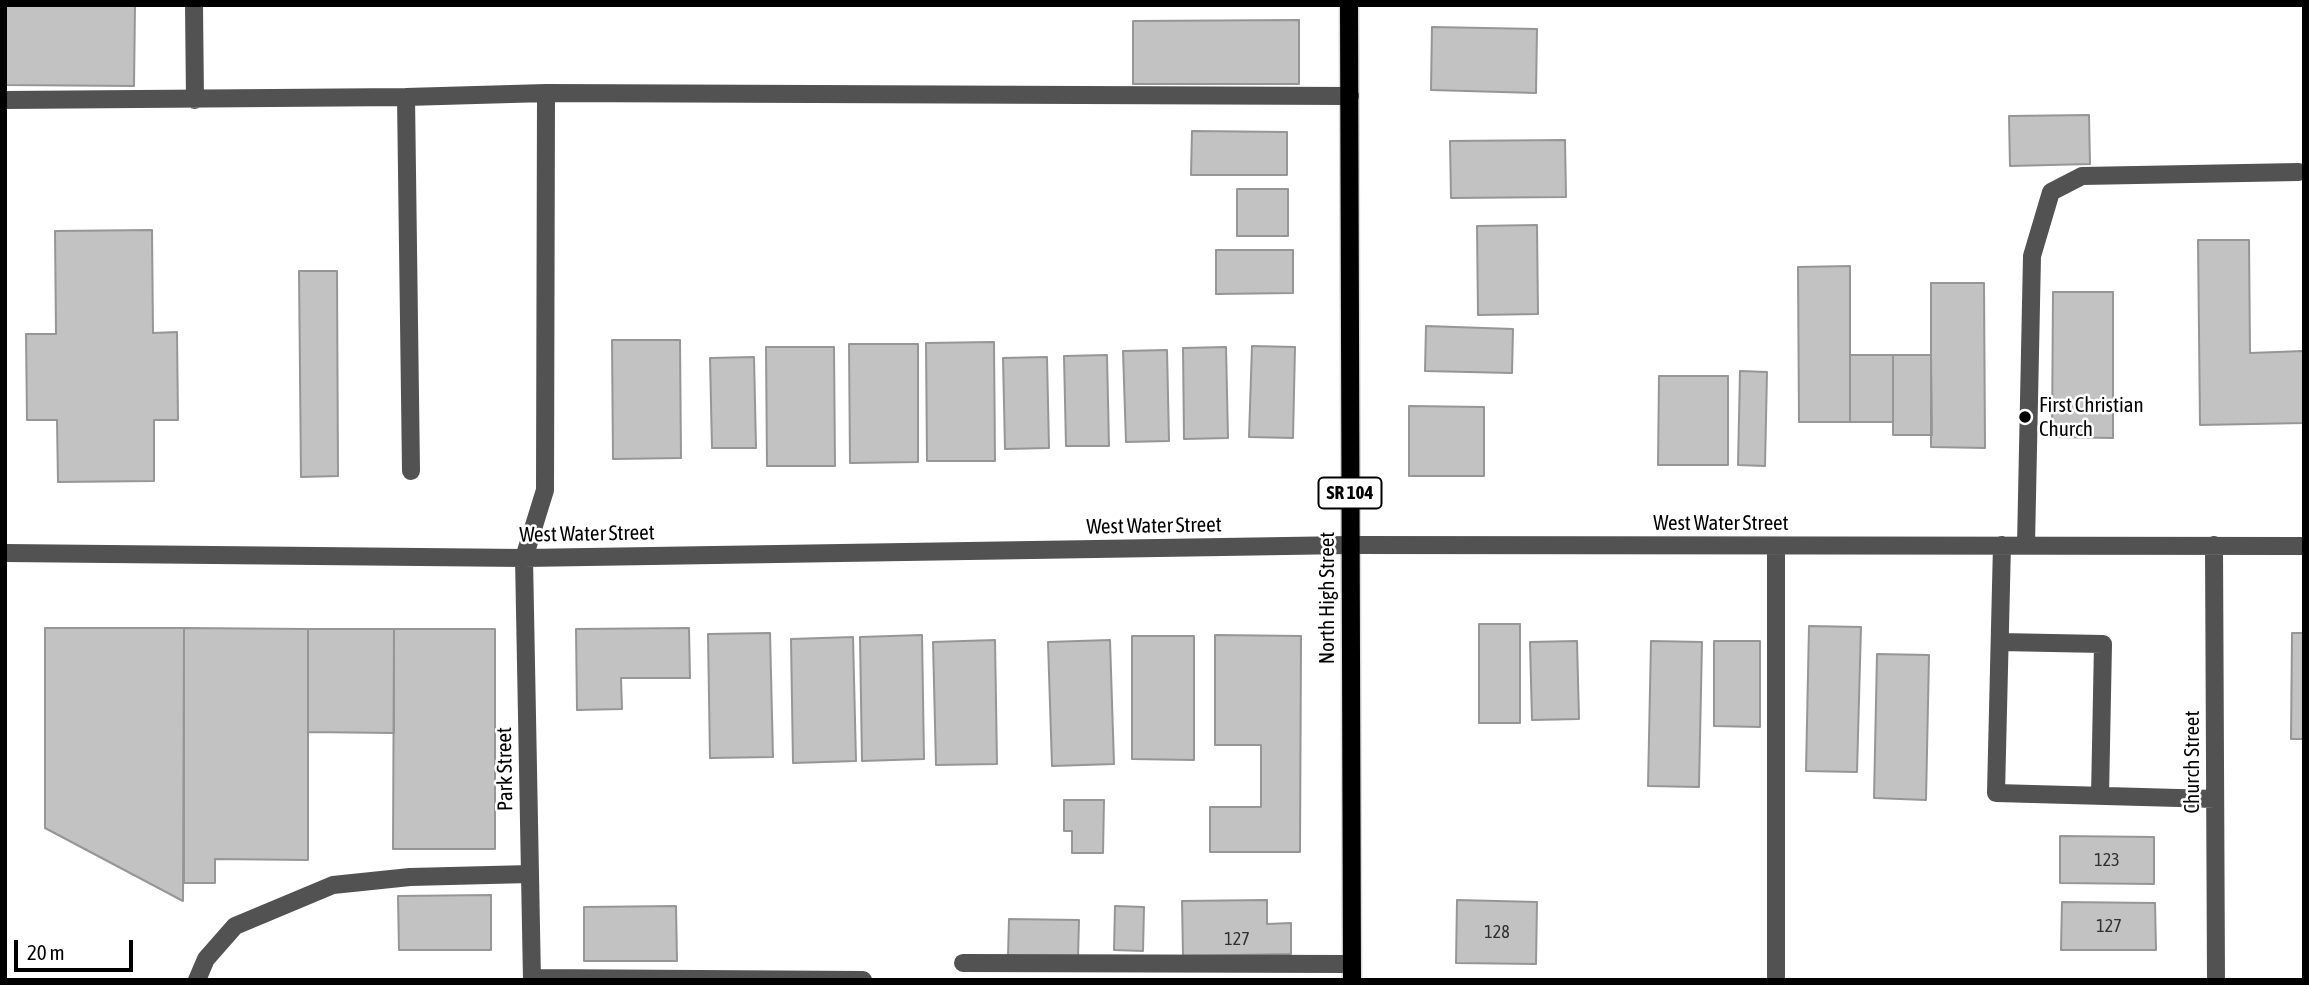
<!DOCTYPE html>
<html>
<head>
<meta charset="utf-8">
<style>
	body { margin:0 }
	#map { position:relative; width:2309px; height:985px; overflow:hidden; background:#fff; font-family:"Asap Condensed",sans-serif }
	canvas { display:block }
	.frame { position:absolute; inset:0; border:7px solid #000; pointer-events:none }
	.scale { position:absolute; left:14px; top:940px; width:119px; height:32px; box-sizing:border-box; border:4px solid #000; border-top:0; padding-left:9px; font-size:21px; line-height:24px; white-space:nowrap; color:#000; -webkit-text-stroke:5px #fff; paint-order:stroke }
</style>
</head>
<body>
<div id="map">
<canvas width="2309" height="985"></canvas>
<div class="frame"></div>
<div class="scale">20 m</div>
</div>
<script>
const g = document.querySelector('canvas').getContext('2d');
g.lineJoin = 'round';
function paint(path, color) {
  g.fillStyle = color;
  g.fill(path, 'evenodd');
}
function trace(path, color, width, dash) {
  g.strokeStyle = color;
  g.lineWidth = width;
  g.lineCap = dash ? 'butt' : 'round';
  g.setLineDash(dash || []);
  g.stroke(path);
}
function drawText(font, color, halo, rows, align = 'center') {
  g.font = font + ' "Asap Condensed",sans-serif';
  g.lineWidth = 5;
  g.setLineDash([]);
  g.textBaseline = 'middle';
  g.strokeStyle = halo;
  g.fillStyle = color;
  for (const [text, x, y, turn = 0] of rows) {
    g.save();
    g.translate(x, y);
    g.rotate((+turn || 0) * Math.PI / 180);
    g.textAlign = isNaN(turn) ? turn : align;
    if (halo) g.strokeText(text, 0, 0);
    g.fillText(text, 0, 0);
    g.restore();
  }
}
const building = new Path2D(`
	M5,5H135L134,86L5,85Z
	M1299,20V84H1133V21Z
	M1432,27L1537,29L1536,93L1431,90Z
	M2089,115L2090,164L2010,166L2009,116Z
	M1192,131L1287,132V175H1191Z
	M1565,140L1566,197L1451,198L1450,141Z
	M1237,189H1288V236H1237Z
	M1537,225L1538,314L1478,315L1477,226Z
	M152,230L153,333L177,332L178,420H154V481L58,482L57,420H27L26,334H56L55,231Z
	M2198,240H2249L2250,353L2303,351L2304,423L2200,425Z
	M1216,250H1293V293L1216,294Z
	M1850,266V422H1799L1798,267Z
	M299,271H337L338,476L301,477Z
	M1931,283H1984L1985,448L1931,447Z
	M2053,292H2113V438L2052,437Z
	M1426,326L1513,329L1512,373L1425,371Z
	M612,340H680L681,458L613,459Z
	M994,342L995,461H927L926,343Z
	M849,344H918V462L850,463Z
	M1252,346L1295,347L1293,438L1249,437Z
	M766,347H834L835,466H767Z
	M1226,347L1228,438L1184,439L1183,348Z
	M1167,350L1169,441L1126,442L1123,351Z
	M1107,355L1109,446H1066L1064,356Z
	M1850,355H1893V422H1850Z
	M1893,355H1931L1932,435H1893Z
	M754,357L756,448H712L710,358Z
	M1047,357L1049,448L1005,449L1003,358Z
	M1740,371L1767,372L1765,466L1738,465Z
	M1659,376H1728V465H1658Z
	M1409,406L1484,407V476H1409Z
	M1479,624H1520V723H1479Z
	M1809,626L1861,627L1857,772L1806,771Z
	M45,628H184L183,901L45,828Z
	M184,628L308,629V860L215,859V883H184Z
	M689,628L690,678H621L622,709L577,710L576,629Z
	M308,629H394V733L308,732Z
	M394,629H495V849H393Z
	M770,633L773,757L710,758L708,634Z
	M2292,633H2304V739H2291Z
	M922,635L924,759L862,761L860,637Z
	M1215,635L1301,636L1300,852H1210V807H1261V745H1215Z
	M1132,636H1194V760L1132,759Z
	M853,637L856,761L793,763L791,639Z
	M995,640L997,764L936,765L933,642Z
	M1110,640L1114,764L1052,766L1048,642Z
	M1577,641L1579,719L1532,720L1530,642Z
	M1651,641L1702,642L1699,787L1648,786Z
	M1714,641H1760V727L1714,726Z
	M1877,654L1929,655L1926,800L1874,798Z
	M1064,800H1104L1103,853H1072V831H1064Z
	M2060,836L2154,837V884L2060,883Z
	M2303,893H2304V973H2303Z
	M491,895V950H399L398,896Z
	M1267,900V924L1291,923V954L1183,956L1182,901Z
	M1457,900L1537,902L1536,964L1456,963Z
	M2062,902L2155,903L2156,950H2061Z
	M676,906L677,961H584V907Z
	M1115,906L1144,907L1143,951L1114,950Z
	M1009,919L1079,920L1078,958L1008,956Z`);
paint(building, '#c2c2c2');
trace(building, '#969696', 2);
const major = new Path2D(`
	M1349,5L1352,980`);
trace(major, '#dbdbdb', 21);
trace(new Path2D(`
	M194,5L195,100
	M406,97L546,93L1350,96
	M5,100L406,97L411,471
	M2002,545L1996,793L2215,799
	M2026,545L2032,256L2051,192L2082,176L2299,172
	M2214,545L2216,980
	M5,553L524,558L1349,545L2304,546
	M2000,642L2103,644L2100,796
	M963,963L1351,964
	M532,978L863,980
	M197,980L206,959L235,926L333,885L410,877L530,874
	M532,980L524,558L545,490L546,93
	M1776,980V546`), '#525252', 18);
trace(major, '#000', 18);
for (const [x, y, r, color] of [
	[2025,417,7,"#000"]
]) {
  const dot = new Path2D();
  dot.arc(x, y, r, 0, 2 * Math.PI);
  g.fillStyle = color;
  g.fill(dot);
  trace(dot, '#fff', 2.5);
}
drawText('18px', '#303030', null, [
	["123",2107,860],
	["127",2109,926],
	["128",1497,932],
	["127",1237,939]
]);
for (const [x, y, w] of [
	[1350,493,63]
]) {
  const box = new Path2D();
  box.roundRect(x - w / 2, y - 15.5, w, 31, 5);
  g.fillStyle = '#fff';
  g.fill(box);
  trace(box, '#000', 2);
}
drawText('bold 19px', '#000', null, [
	["SR 104",1350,493]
]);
drawText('21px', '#000', '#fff', [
	["First Christian",2039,405],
	["Church",2039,429]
], 'left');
drawText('21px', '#000', '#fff', [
	["West Water Street",1721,523],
	["West Water Street",1154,526,-1],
	["West Water Street",587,534,-1],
	["North High Street",1327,598,-90],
	["Church Street",2192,762,-90],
	["Park Street",505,769,-91]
]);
</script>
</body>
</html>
